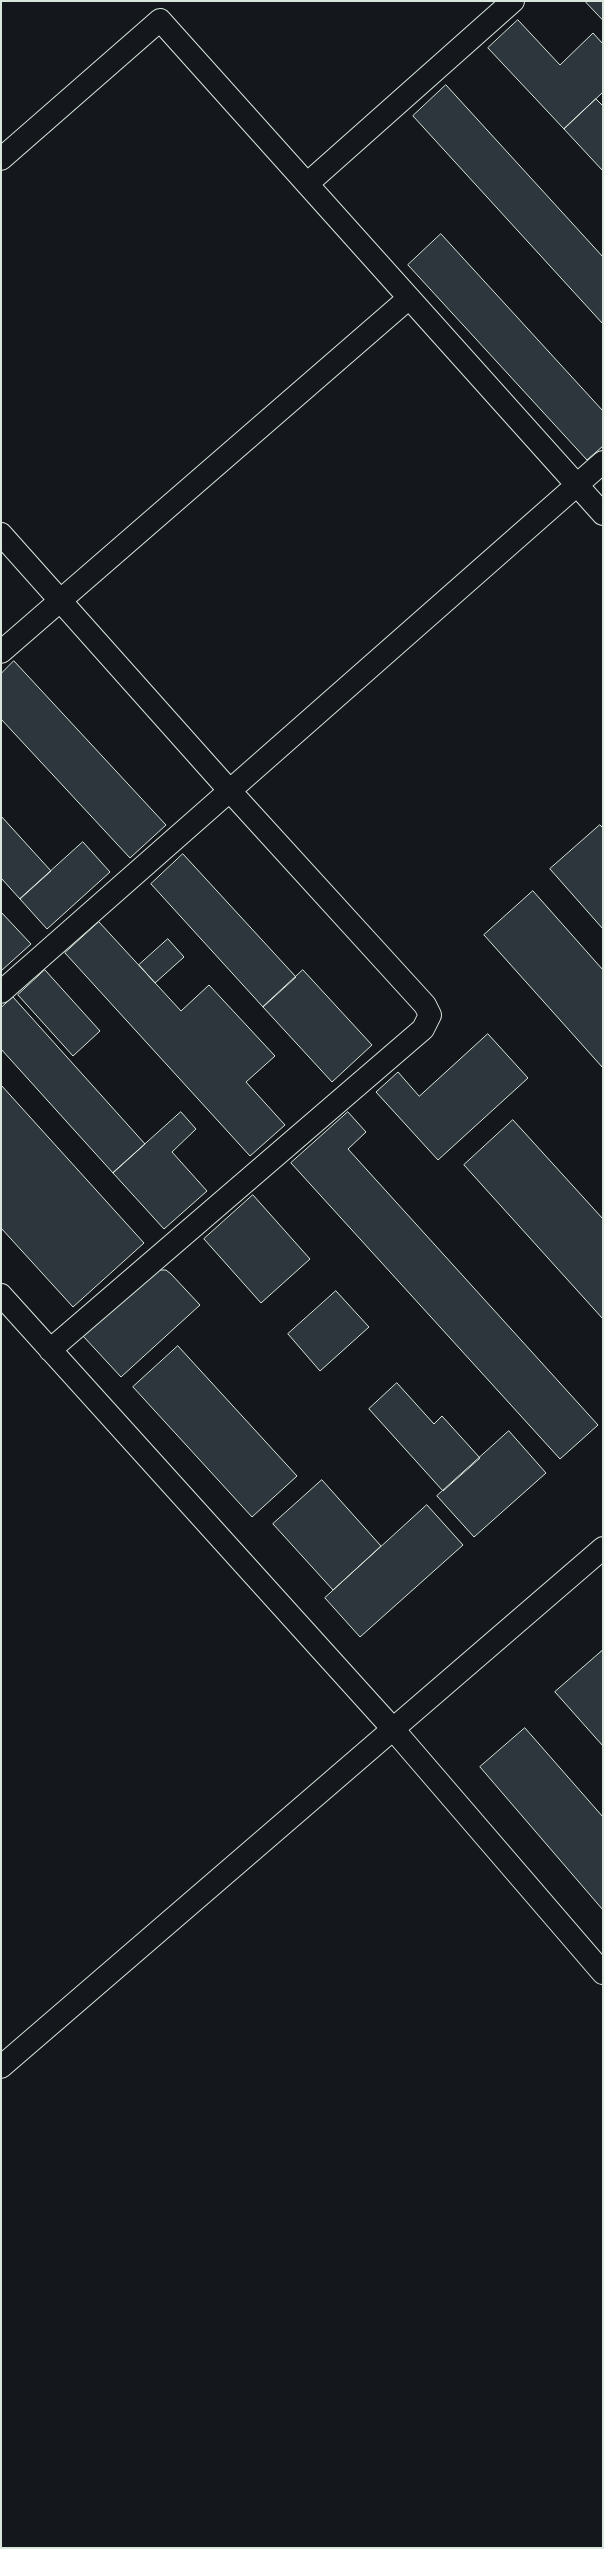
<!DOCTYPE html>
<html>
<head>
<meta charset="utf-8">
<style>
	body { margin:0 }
	#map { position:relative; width:604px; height:2549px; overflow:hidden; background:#14181c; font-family:"Space Grotesk",sans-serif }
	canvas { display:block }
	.frame { position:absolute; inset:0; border:2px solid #d8e6dc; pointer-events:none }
</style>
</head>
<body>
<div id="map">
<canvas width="604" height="2549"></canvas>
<div class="frame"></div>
</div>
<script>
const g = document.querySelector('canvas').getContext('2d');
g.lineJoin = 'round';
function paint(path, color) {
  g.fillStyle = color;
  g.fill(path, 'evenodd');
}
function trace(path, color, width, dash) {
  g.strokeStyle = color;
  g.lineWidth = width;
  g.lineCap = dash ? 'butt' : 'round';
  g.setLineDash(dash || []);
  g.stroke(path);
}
const building = new Path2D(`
	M585,1H603V20Z
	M518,20L560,65L593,33L603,44V92L564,129L488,48Z
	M446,85L603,257V324L413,116Z
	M596,99L603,106V171L564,129Z
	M441,234L603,411V446L587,460L408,265Z
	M14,661L166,825L130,858L1,719V674Z
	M1,816L51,871L20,899L1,878Z
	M600,825L603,828V929L550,869Z
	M83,842L110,872L47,929L20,899Z
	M183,854L296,977L263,1007L151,884Z
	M533,891L603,970V1068L484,935Z
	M1,912L31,944L1,971Z
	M99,922L181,1011L209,985L275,1056L246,1082L285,1125L250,1156L65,953Z
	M168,939L184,957L155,983L139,965Z
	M45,970L100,1031L73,1056L18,995Z
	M303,970L372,1045L332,1082L263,1007Z
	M13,997L145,1144L113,1173L1,1049V1008Z
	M488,1034L528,1078L438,1160L376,1092L398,1072L419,1096Z
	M1,1085L144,1243L73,1307L1,1228Z
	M181,1112L196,1129L172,1152L207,1191L164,1229L113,1173Z
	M348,1112L366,1132L348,1149L598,1425L560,1459L291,1163Z
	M513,1120L603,1219V1319L464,1165Z
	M253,1195L310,1259L261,1303L204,1239Z
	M160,1270H166L171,1274L200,1305L121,1377L83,1336L153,1272Z
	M336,1291L369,1327L320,1371L288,1334Z
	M178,1346L297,1476L252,1517L133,1387Z
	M397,1383L434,1424L442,1416L480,1458L443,1491L369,1409Z
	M509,1431L546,1473L474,1537L437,1496Z
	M322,1480L381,1546L333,1590L273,1524Z
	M427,1505L463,1545L360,1637L325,1598Z
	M603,1650V1746L555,1692Z
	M525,1728L603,1817V1910L480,1767Z`);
paint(building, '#2c363c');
trace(building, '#d8e6dc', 1);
const street = new Path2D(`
	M1,159L160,20L603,514
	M307,184L513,1
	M1,534L230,791L425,1005L430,1015L423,1029L50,1350
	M1,652L409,298
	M1,992L603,462
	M1,1295L393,1729L603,1973`);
const secondary = new Path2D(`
	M1,2067L603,1548`);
trace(street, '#d8e6dc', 24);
trace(secondary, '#d8e6dc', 24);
trace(street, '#14181c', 22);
trace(secondary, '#14181c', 22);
</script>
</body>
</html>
